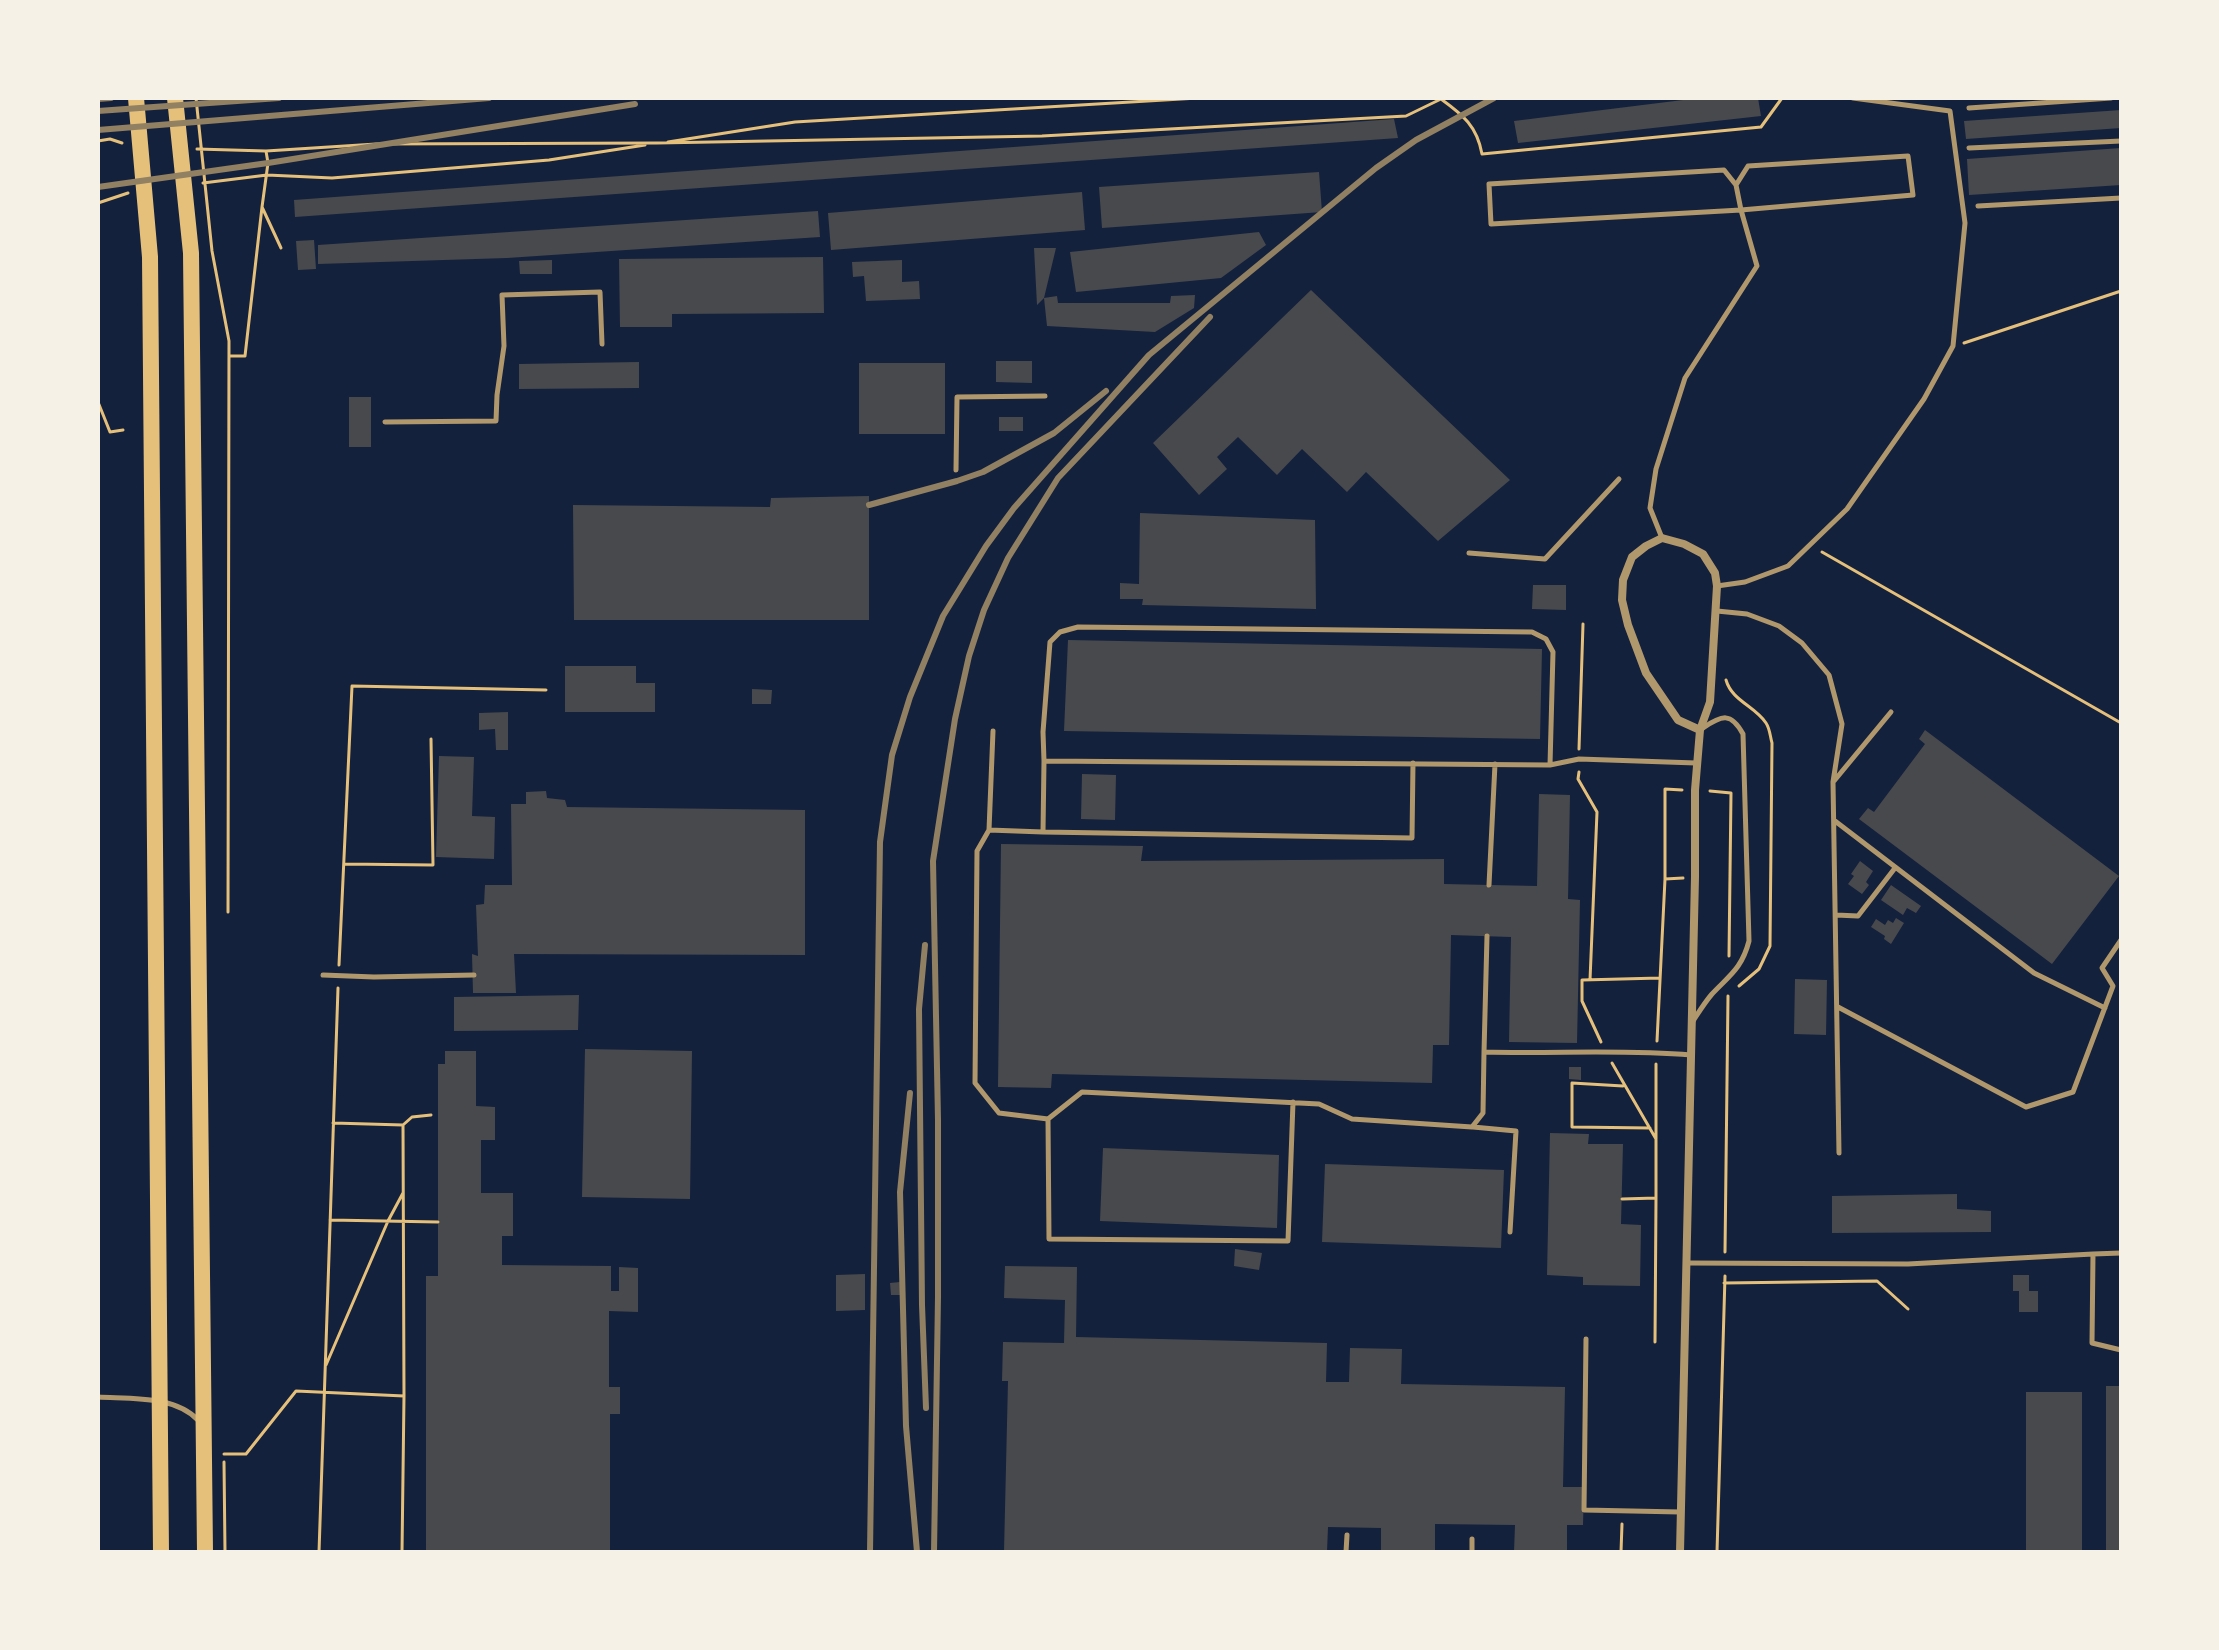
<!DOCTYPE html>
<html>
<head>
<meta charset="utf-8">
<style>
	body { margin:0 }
	#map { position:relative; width:2219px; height:1650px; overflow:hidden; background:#14213d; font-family:"Source Serif 4",serif }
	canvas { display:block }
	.frame { position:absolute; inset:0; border:100px solid #f6f1e7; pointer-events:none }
</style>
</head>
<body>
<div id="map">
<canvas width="2219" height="1650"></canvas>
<div class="frame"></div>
</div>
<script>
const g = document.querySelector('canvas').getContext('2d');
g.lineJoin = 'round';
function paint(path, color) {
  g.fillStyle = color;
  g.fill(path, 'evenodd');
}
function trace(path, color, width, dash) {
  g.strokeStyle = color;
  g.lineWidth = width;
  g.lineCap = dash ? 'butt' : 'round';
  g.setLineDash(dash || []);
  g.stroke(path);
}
paint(new Path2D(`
	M1699,98H1758L1761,116L1518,143L1514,121Z
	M2121,110V128L1966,139L1964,121Z
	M1394,119L1398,138L295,217L294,200Z
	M2121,148V185L1969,195L1967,159Z
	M1319,172L1322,212L1102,228L1099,187Z
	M1082,192L1085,230L831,250L828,213Z
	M818,211L820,237L507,258L318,264V245Z
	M1259,232L1266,245L1221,278L1076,292L1070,252Z
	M314,240L316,269L298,270L296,241Z
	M1034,248H1056L1044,298L1037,305Z
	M823,257L824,313L672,314V327H620L619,259Z
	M552,260V274H520L519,261Z
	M902,260V282L919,281L920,299L866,301L864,276L853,277L852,262Z
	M1311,290L1510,480L1438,541L1366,472L1347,492L1302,449L1277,475L1238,437L1217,457L1227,469L1199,495L1153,443Z
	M1195,295L1194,308L1155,332L1047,326L1044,298L1057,296L1058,303H1170L1171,296Z
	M996,361H1032V383L996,382Z
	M639,362V388L519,389V364Z
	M859,363H945V434H859Z
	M349,397H371V447H349Z
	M999,417H1023V431H999Z
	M869,496V620H574L573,505L770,507L771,498Z
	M1140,513L1315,520L1316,609L1142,605L1143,599H1120V583L1139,584Z
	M1533,585H1566V610L1532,609Z
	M1068,640L1542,649L1540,739L1064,731Z
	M565,666H636V683H655V712H565Z
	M752,689L772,690L771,704H752Z
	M508,712V750H496L495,729L479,730V713Z
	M1925,730L2119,876L2052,964L1859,819L1868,808L1874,812L1925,744L1919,739Z
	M439,756L474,757L472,816L495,817L494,859L436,857Z
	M1082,774L1116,775L1115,820L1081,819Z
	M546,791L547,798L565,800L567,807L805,810V955L514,954L516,993H473L472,954L478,956L476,905L484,904L485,885H512L511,804H526V792Z
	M1539,794L1570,795L1568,899L1580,900L1577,1043L1509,1042L1511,937L1451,935L1449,1045H1433L1432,1083L1052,1074L1051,1088L998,1087L1001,844L1143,846L1141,861L1444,859V884L1537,886Z
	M1860,861L1873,871L1866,882L1869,885L1862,894L1848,884L1854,876L1851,874Z
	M1891,885L1921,906L1916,913L1907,908L1903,915L1881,900Z
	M1896,918L1904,923L1891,944L1884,939L1885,936L1871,927L1876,919L1885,925L1888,920L1893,923Z
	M1795,979L1827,980L1826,1035L1794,1034Z
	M579,995L578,1030L454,1031V997Z
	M585,1049L692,1051L690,1199L582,1197Z
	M445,1051H476V1106L495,1107V1140H481V1193H513V1236H502V1265L611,1266V1291H619V1267L638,1268V1312L609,1311V1387H620V1414H610V1552H426V1276H438V1064H445Z
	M1569,1067H1581V1080L1569,1079Z
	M1550,1133L1589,1134L1588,1144H1623L1621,1224L1641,1225L1640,1286L1583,1285V1277L1547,1275Z
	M1103,1148L1279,1155L1277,1228L1100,1221Z
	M1325,1164L1504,1170L1501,1248L1322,1242Z
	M1957,1194V1209L1991,1211V1232L1832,1233V1196Z
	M1235,1249L1262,1253L1259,1270L1234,1266Z
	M1005,1266L1077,1267L1076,1337L1327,1343L1326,1382H1349L1350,1348L1402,1349L1401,1384L1565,1387L1563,1487H1584L1583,1525H1567V1552H1514L1515,1525L1435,1524V1552H1381V1528L1328,1527L1327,1552H1004L1008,1381H1002L1003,1342L1064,1343L1065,1300L1004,1298Z
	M865,1274V1310L836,1311V1275Z
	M2013,1275H2029V1291H2038V1312H2019V1291H2013Z
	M900,1282L901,1295H891L890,1283Z
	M2106,1386H2121V1552H2106Z
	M2026,1392H2082V1552H2026Z`), '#48494c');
trace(new Path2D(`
	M196,98L212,251L229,341L228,912
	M98,141L110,139L122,143
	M668,142L795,122L1198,98
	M197,149L266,151L376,144L657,143L1042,136L1406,116L1441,99C1463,115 1477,126 1482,154L1761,127L1782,98
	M266,151L268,163L262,207L281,248
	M203,183L267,175L332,178L549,160L645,145
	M98,203L128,193
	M1964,343L2121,291
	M229,356H245L262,207
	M98,402L110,432L123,430
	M1822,552L2121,723
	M1726,680C1732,701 1755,706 1766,723C1770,729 1770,736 1772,743L1770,946L1759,969L1739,986
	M1579,749L1583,624
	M1579,772L1578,779L1597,812L1590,980
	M1710,791L1731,793L1729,956
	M344,864L433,865L431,739
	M1665,879V789L1682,790
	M339,965L352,686L546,690
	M1657,1041L1665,879L1683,878
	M1601,1042L1582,1001V980L1660,978
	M1612,1063L1656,1139
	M1623,1086L1572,1083V1127L1650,1128
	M333,1123L403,1125L412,1117L431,1115
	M1622,1199L1656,1198V1064
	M330,1220L438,1222
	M1725,1252L1728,996
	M1724,1283L1877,1281L1908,1309
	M1655,1342L1656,1198
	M326,1365L388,1221L403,1193
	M224,1454H246L296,1391L404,1396L403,1125
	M224,1462L225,1552
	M319,1552L338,988
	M402,1552L404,1396
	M1621,1552L1622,1524
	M1717,1552L1725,1276`), '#e5c07b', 3);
trace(new Path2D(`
	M1969,108L2111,98
	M1969,148L2121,141
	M1908,156L1913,195L1741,210L1736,185L1748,166Z
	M1978,206L2121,198
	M385,422L496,421L497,395L504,346L502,295L600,292L602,344
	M956,470L957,397L1045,396
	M1662,538L1650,508L1656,469L1685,378L1757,266L1741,210L1491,224L1489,184L1724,170L1736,185
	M1469,553L1545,559L1619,479
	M1717,586L1745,582L1788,566L1847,509L1924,399L1953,346L1965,223L1950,111L1853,98
	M1717,611L1747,614L1779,626L1802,643L1829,675L1842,724L1833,782L1839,1153
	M1044,761L1043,832L989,830L977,851L975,1083L999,1113L1048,1119L1082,1092L1319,1104L1352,1119L1472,1127L1483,1113L1484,1052C1553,1054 1622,1049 1691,1055
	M1550,765L1553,652L1546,639L1532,632L1078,627L1060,632L1050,642L1043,732L1044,761L1550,765L1579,759L1696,763
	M1834,781L1891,712
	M1835,821L2034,973L2105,1008
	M989,830L993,731
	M1043,832L1412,838L1413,763
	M1489,885L1495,764
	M1836,915L1858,916L1895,868
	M323,975L374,977L474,975
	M1838,1007L2026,1107L2073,1092L2113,986L2102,968L2121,940
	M1693,1021C1699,1012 1705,1002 1712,994C1730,975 1742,968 1749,941L1743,734C1731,712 1722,715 1703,728
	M1484,1052L1487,936
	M1048,1119L1049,1239L1288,1241L1293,1102
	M1473,1127L1516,1131L1510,1232
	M2093,1254L2121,1253
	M1687,1263L1908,1264L2093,1254L2092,1343L2121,1350
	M1586,1339L1584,1510L1680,1512
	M98,1397C131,1399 175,1395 199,1421
	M1346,1552L1347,1535
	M1472,1552V1539`), '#b1986c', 5);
trace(new Path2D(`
	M1680,1552L1695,877V790L1700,730L1710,702L1717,586L1715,573L1703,554L1684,544L1662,538L1646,546L1632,557L1623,580L1622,600L1628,625L1646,673L1678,720L1700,730`), '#b1986c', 8);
trace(new Path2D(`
	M136,98L150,257L161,1552
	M175,98L191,253L205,1552`), '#e5c07b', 16);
trace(new Path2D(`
	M98,99L111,98
	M98,111L279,98
	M98,130L489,98
	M98,187L268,163L635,104
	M869,505L957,481L983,472L1054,433L1106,391
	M925,945L919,1009L922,1305L926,1408
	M910,1093L900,1192L906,1426L917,1552
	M870,1552L880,842L892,755L910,697L943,616L986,546L1014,508L1149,355L1376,168L1416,140L1494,98
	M934,1552L938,1297V1120L933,861L955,719L969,656L984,610L1008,558L1058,478L1210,317`), '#918062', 6);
</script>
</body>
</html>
